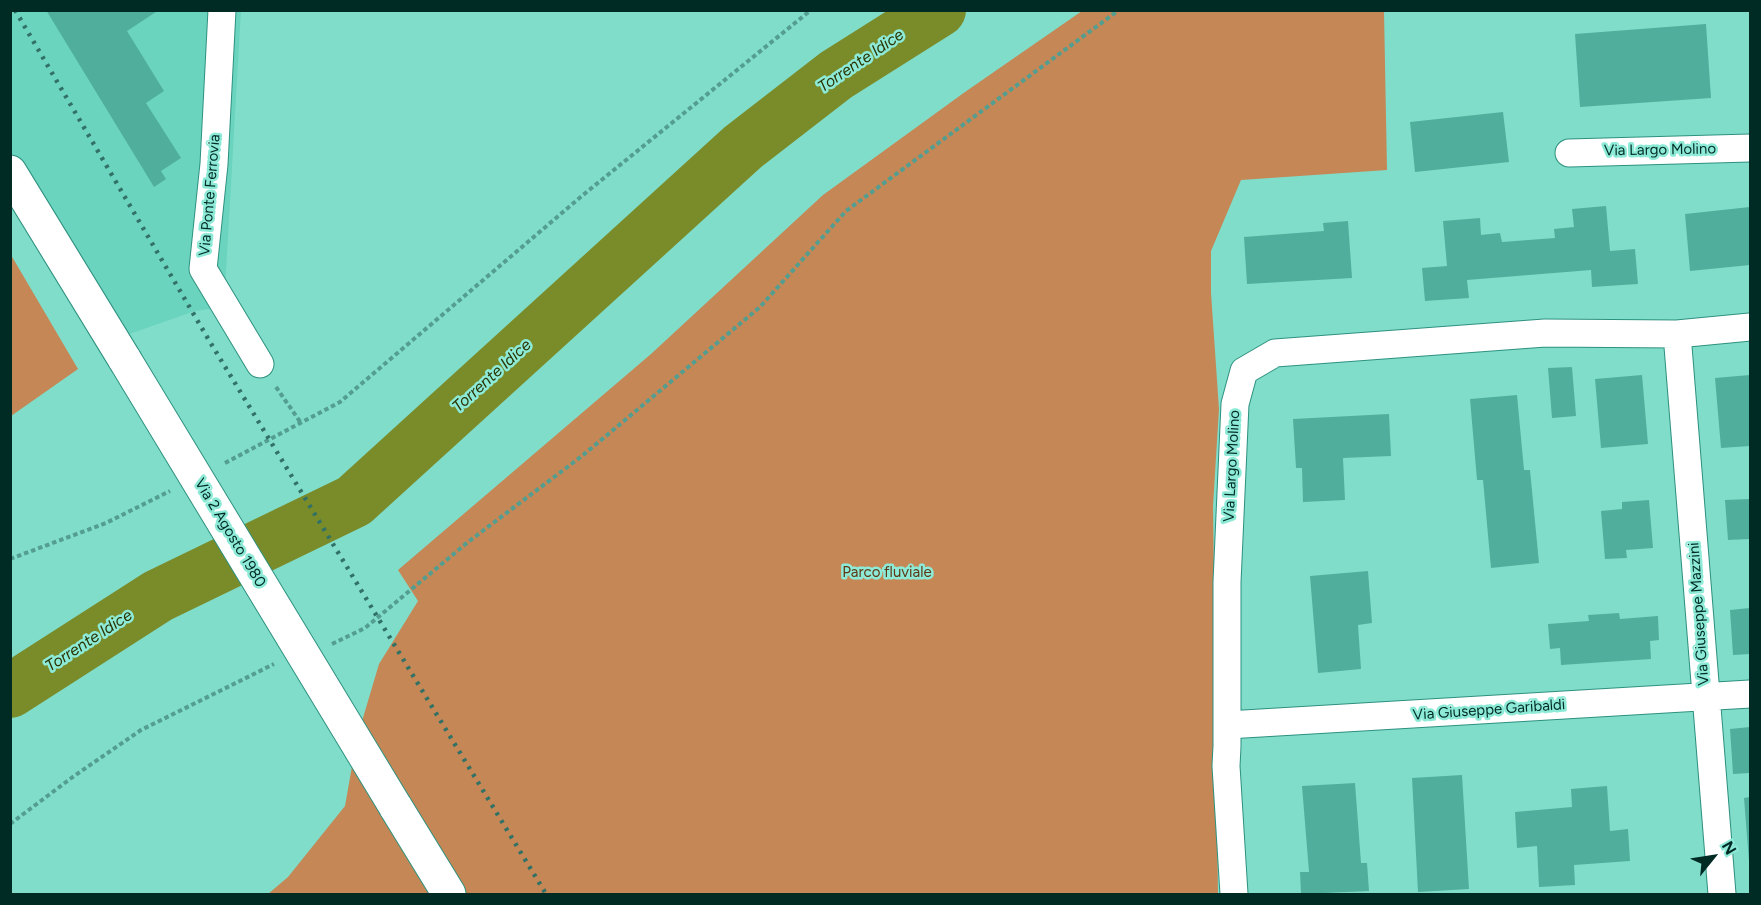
<!DOCTYPE html>
<html>
<head>
<meta charset="utf-8">
<style>
	body { margin:0 }
	#map { position:relative; width:1761px; height:905px; overflow:hidden; background:#80ddca; font-family:Figtree,sans-serif }
	canvas { display:block }
	.frame { position:absolute; inset:0; border:12px solid #002b24; pointer-events:none }
	.north { position:absolute; left:1683px; top:827px; width:60px; height:60px; -webkit-text-stroke:4px #8dead7; paint-order:stroke; rotate:60deg; font-size:16px; font-weight:700; line-height:24px; text-align:center; color:#002b24 }
	.north::after { content:''; display:block; margin:auto; width:21px; height:27px; background:#002b24; clip-path:polygon(50% 0,100% 100%,50% 72%,0 100%) }
</style>
</head>
<body>
<div id="map">
<canvas width="1761" height="905"></canvas>
<div class="frame"></div>
<div class="north">N</div>
</div>
<script>
const g = document.querySelector('canvas').getContext('2d');
g.lineJoin = 'round';
function paint(path, color) {
  g.fillStyle = color;
  g.fill(path, 'evenodd');
}
function trace(path, color, width, dash) {
  g.strokeStyle = color;
  g.lineWidth = width;
  g.lineCap = dash ? 'butt' : 'round';
  g.setLineDash(dash || []);
  g.stroke(path);
}
function drawText(font, color, halo, rows, align = 'center') {
  g.font = font + ' Figtree,sans-serif';
  g.lineWidth = 5;
  g.setLineDash([]);
  g.textBaseline = 'middle';
  g.strokeStyle = halo;
  g.fillStyle = color;
  for (const [text, x, y, turn = 0] of rows) {
    g.save();
    g.translate(x, y);
    g.rotate((+turn || 0) * Math.PI / 180);
    g.textAlign = isNaN(turn) ? turn : align;
    if (halo) g.strokeText(text, 0, 0);
    g.fillText(text, 0, 0);
    g.restore();
  }
}
paint(new Path2D(`
	M10,11H241L224,307L195,311L121,337L100,353L11,202Z`), '#6bd4bf');
paint(new Path2D(`
	M1082,11H1384L1387,170L1241,180L1211,251V293L1219,409L1213,506L1218,894H268L288,877L345,806L357,738L379,664L418,601L398,570L651,354L823,195L965,92Z
	M11,255L78,369L11,416H10Z`), '#c58755');
trace(new Path2D(`
	M10,691L158,596L354,501L743,147L836,75L939,10`), '#7a8c2a', 54);
paint(new Path2D(`
	M46,10H159L127,31L164,91L146,103L181,158L161,171L166,179L154,187Z
	M1706,24L1711,98L1580,107L1575,34Z
	M1503,112L1509,162L1415,172L1410,122Z
	M1606,206L1610,251L1635,249L1638,284L1592,287L1591,270L1467,280L1469,298L1425,301L1422,268L1447,266L1443,221L1480,218L1481,235L1500,233L1502,242L1555,238L1554,229L1574,227L1572,209Z
	M1750,207V265L1690,271L1685,214Z
	M1348,221L1352,278L1247,284L1244,237L1324,231L1323,223Z
	M1572,367L1576,416L1552,418L1548,368Z
	M1642,375L1648,444L1601,448L1595,379Z
	M1750,375V446L1721,448L1715,378Z
	M1517,395L1524,470H1530L1539,563L1491,568L1483,480H1477L1470,399Z
	M1389,414L1391,456L1343,458L1345,500L1303,502L1302,468H1296L1293,419Z
	M1750,499V539L1728,540L1725,500Z
	M1649,500L1653,548L1626,550L1627,558L1605,559L1601,511L1622,509V502Z
	M1368,571L1372,623L1358,625L1361,669L1318,673L1310,576Z
	M1750,608V654L1733,655L1730,610Z
	M1619,613L1620,619L1658,616L1659,640L1650,641L1651,659L1561,665L1560,648L1550,649L1548,624L1589,621L1588,615Z
	M1750,727V773L1733,774L1730,729Z
	M1462,775L1469,889L1418,892L1412,778Z
	M1355,783L1361,863H1367L1369,891L1301,894L1300,872H1309L1302,786Z
	M1607,786L1610,831L1628,829L1630,861L1574,865L1575,885L1539,887L1537,846L1517,848L1515,812L1572,807L1571,789Z
	M1750,797V861H1749L1744,798Z`), '#50ae9c');
const minor = new Path2D(`
	M222,10L214,164L203,269L260,364
	M1569,153L1750,148
	M1677,334L1722,894
	M1227,725L1750,694
	M1234,894L1226,766L1227,746V582L1235,404L1244,371L1275,353L1545,333L1677,334L1750,327`);
const primary = new Path2D(`
	M10,172L125,360
	M395,806L449,894`);
trace(minor, '#2d917f', 29);
trace(primary, '#2d917f', 35);
trace(new Path2D(`
	M276,387L301,423
	M225,463L340,402L583,195L811,10
	M10,559L106,523L170,491
	M332,644L365,628L468,542L582,456L760,307L846,211L1119,10
	M10,824L74,776L141,730L274,664`), '#539e90', 4, [4.5, 3]);
trace(minor, '#fff', 27);
trace(primary, '#fff', 33);
trace(new Path2D(`
	M15,10L210,342L546,894`), '#327165', 4.5, [3, 6]);
const primaryBridge = new Path2D(`
	M125,360L395,806`);
trace(primaryBridge, '#2d917f', 35, []);
trace(primaryBridge, '#fff', 33);
drawText('15px', '#002b24', '#8dead7', [
	["Via Largo Molino",1660,150,-1],
	["Via Ponte Ferrovia",210,195,-85],
	["Via Largo Molino",1232,466,-87],
	["Via 2 Agosto 1980",230,533,59],
	["Via Giuseppe Mazzini",1699,614,-94],
	["Via Giuseppe Garibaldi",1489,710,-4]
]);
drawText('15px', '#5e3714', '#8dead7', [
	["Parco fluviale",887,573]
]);
drawText('italic 16px', '#2a3300', '#8dead7', [
	["Torrente Idice",861,61,-34],
	["Torrente Idice",492,376,-42],
	["Torrente Idice",89,641,-33]
]);
</script>
</body>
</html>
